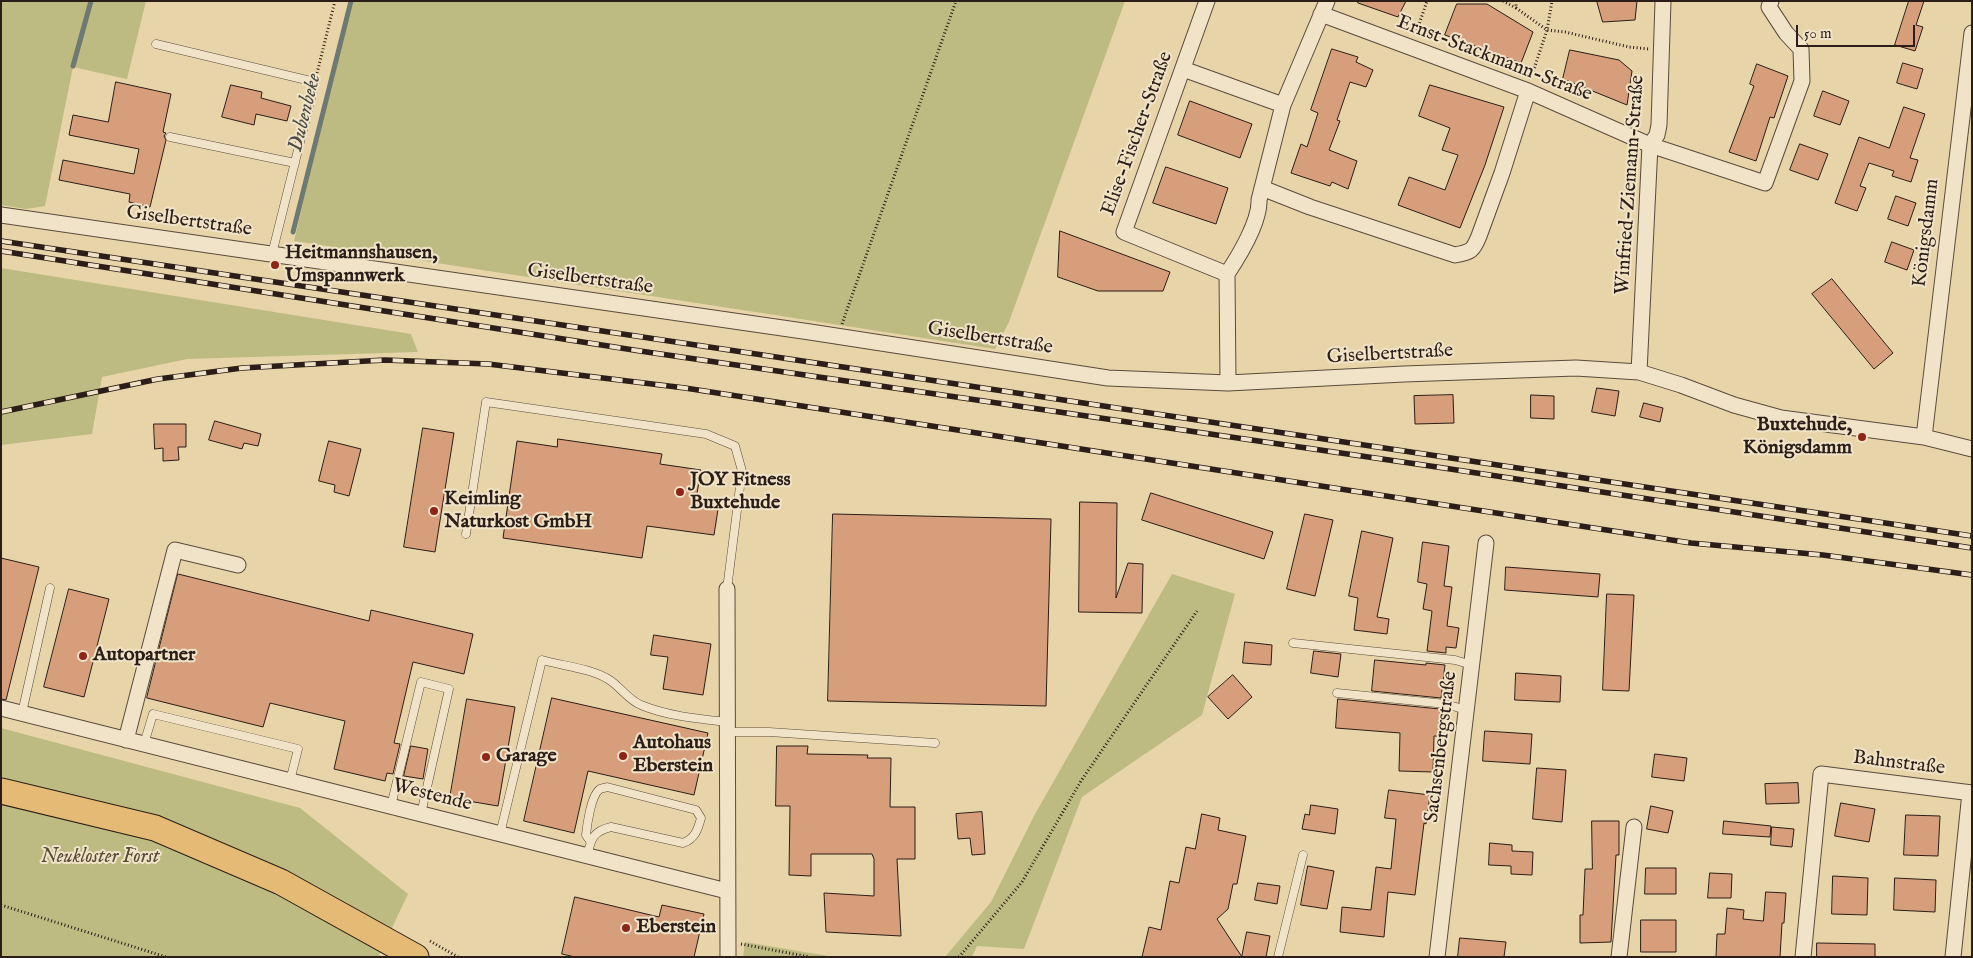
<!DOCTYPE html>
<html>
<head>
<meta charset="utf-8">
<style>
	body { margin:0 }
	#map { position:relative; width:1973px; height:958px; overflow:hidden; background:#e8d4a9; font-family:"IM FELL English",serif }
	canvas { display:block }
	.frame { position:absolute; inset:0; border:2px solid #2b1d17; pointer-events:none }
	.scale { position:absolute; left:1796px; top:25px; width:119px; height:22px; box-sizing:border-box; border:2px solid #2b1d17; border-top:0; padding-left:6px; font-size:15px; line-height:18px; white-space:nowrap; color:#2b1d17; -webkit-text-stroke:4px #f0e3c7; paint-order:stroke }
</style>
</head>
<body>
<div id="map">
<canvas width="1973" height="958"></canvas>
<div class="frame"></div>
<div class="scale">50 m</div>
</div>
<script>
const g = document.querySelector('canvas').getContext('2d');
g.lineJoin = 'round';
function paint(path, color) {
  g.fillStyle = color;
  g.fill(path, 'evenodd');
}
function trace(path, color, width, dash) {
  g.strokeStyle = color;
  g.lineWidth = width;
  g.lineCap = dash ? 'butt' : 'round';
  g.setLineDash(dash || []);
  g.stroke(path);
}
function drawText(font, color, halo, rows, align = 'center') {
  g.font = font + ' "IM FELL English",serif';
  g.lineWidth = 4;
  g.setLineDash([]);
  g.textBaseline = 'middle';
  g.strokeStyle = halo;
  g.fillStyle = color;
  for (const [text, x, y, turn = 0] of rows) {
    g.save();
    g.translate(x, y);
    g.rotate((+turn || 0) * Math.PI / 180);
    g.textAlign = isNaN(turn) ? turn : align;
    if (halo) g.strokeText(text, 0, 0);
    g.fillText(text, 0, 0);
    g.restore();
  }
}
paint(new Path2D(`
	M1,1H146L127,79L73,67L45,206L26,209L1,205Z
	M351,1H1125L1009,322L995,349L294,241Z
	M1,268L411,334L418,352L187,359L102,377L92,434L1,445Z
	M1172,574L1235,594L1202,715L1082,797L1024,949L977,946L972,957H945L991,902L1035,814Z
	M1,728L300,808L408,894L379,955L381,957H1Z
	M745,942L834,957H743Z`), '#bebb82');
trace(new Path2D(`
	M73,66L91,1
	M293,232L351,1`), '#6d7973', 5);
const building = new Path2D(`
	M1358,1H1406L1398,17L1358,3Z
	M1597,1H1637L1635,20L1603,22Z
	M1909,1H1924L1916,25L1923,27L1915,51L1895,45Z
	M1457,4H1487L1533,32L1521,63L1445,35Z
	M1332,49L1358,57L1356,62L1373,70L1366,87L1350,82L1337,120L1340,121L1329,150L1357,161L1348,189L1332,182L1330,186L1291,173L1301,144L1307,147L1318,113L1311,110Z
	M1570,50L1619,60L1632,71L1627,105L1563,79Z
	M1903,63L1923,69L1917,89L1897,83Z
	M1757,64L1788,76L1774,118L1770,117L1756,161L1729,152L1754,86L1750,84Z
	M116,82L171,94L163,132L166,133L164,136L166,140L150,207L129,202L130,194L59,180L63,160L134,174L139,149L69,135L73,115L108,122Z
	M231,85L262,92L261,98L291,106L287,121L256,114L254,125L222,117Z
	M1430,85L1504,107L1485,165L1460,228L1398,205L1409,177L1445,190L1458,155L1442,150L1450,128L1419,116Z
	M1823,91L1849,101L1840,125L1814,116Z
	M1190,101L1252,124L1240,158L1178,135Z
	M1904,107L1925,114L1910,158L1918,160L1911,182L1892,176L1894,171L1869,163L1860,186L1866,188L1857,211L1835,203L1859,137L1889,148Z
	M1800,144L1828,154L1818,180L1790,170Z
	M1166,167L1228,188L1216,224L1153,203Z
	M1896,196L1916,203L1908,226L1888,219Z
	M1060,231L1170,272L1163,291H1098L1058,277Z
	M1892,242L1914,250L1907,270L1885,262Z
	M1832,279L1893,353L1874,369L1812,294Z
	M1597,388L1619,391L1615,416L1592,412Z
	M1453,395L1454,423L1415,424L1414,396Z
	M1531,395L1554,396V419L1531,418Z
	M1644,403L1663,408L1660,422L1640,417Z
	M215,421L261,434L258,446L244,443L242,449L209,440Z
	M154,424H186V447H178L179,460L163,461V448L155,449Z
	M423,428L454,433L435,552L404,547Z
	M558,439L662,454L660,464L701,470L696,499L719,503L714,535L647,526L642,558L503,538L517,441L557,447Z
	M329,441L361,449L349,496L334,492L335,485L319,481Z
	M1151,493L1273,532L1264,559L1142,520Z
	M1080,502L1117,503L1116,598L1128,563L1143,564L1142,613L1079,612Z
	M833,514L1051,519L1046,706L828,701Z
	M1305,514L1333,520L1315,596L1287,589Z
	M1362,531L1393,538L1377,617L1389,619L1387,634L1354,630L1358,598L1349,596Z
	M1423,542L1449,546L1444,586L1452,587L1447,626L1459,628L1456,648L1446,647V653L1427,651L1432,611L1423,609L1427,584L1418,582Z
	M1,558L39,567L6,700L1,699Z
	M1506,567L1600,574L1598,597L1505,590Z
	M178,574L369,621L371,610L473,634L464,674L413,662L394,743L400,744L393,774L387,773L385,781L334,769L345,721L270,703L263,727L147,698Z
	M69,589L109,599L84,697L44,687Z
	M1607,594L1634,595L1629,691L1603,690Z
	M654,635L711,644L703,695L663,689L668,657L651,655Z
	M1245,642L1272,645L1271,665L1243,663Z
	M1314,651L1341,654L1338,677L1311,673Z
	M1375,660L1426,665V663L1445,665L1441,698L1372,691Z
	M1516,673L1561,676L1560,702L1515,700Z
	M1233,675L1252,697L1228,719L1208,697Z
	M552,698L708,733L694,795L588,771L574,833L524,821Z
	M467,699L515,707L498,806L450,798Z
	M1338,699L1440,709L1438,736H1434L1433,772L1399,771L1400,733L1336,728Z
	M1485,731L1532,734L1530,764L1483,761Z
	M411,746L428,749L423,779L404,776Z
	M777,746H808L807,754L868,755L867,758H891L890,807H915V859H897L901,936L826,932L824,893L874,896V859L872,854H811V876L789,875L790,806H776Z
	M1655,754L1687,758L1684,781L1652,777Z
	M1537,768L1566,770L1562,822L1533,819Z
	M1798,783L1799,803L1766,804L1765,784Z
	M1389,790L1430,795L1426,824L1424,823L1415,895L1388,892L1384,937L1340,932L1342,907L1371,910L1376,867L1391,869L1396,819L1385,818Z
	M1841,803L1875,809L1869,842L1835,836Z
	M1311,805L1338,809L1335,834L1302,829L1305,814L1309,815Z
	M1651,806L1673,811L1668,833L1647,829Z
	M982,812L985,854L972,855L970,838L958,839L956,814Z
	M1202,814L1220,818L1218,830L1246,836L1237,884H1233L1228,909L1217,919L1242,957H1142L1149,927L1161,930L1170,881L1179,883L1186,847L1195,849Z
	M1906,815L1940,816L1938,856L1904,855Z
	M1592,821H1619V855H1616L1611,942L1580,943V915H1583L1585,869H1592Z
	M1724,821L1771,826L1770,837L1723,834Z
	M1772,827L1794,829L1792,847L1771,845Z
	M1490,843L1512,845V851L1533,852L1532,875L1511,874V866L1489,865Z
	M1308,866L1334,871L1327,909L1301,905Z
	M1646,868H1676V894H1645Z
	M1710,873L1732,874L1731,898H1708Z
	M1833,876L1868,878L1867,915L1832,914Z
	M1895,878L1936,880L1935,912L1894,910Z
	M1258,883L1280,886L1277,904L1255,900Z
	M1766,892L1786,893L1784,923H1782L1780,957H1716L1717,934H1725L1727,908L1744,910L1743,919L1763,921Z
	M575,897L659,917L662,905L704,914L694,957H575L562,954Z
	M1641,920H1676V952H1641Z
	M1247,932L1270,936L1266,957H1242Z
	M1460,938L1506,942L1504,957H1458Z
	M1817,943L1875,944V957H1817Z`);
paint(building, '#d69e7a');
trace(building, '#2b1d17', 1);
const lane = new Path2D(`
	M156,44L315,82L272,254
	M170,137L295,163
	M466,534L486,402L706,434L735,446L742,471L727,589
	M1293,643L1455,660L1472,665
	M1337,693L1446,704L1466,710
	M22,713L50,588
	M727,732H769L935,743
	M144,744L153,714L298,749L290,781
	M391,806L421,682L449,689L421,814
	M500,834L542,660C563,666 589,668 608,679C620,686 628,700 641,705C667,716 699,719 727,722
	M587,856C591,839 593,831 611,827L683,843C695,839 698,829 701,818L696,810L607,787C605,788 602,788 600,789C591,795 587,825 586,835L590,841
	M1278,957L1303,855`);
const street = new Path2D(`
	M1207,1L1124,232L1227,274
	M1321,14L1528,91L1650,145L1765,183L1802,81L1801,49L1786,33L1769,7L1771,1
	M1183,69L1283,105
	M1262,188L1310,207L1455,255C1471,252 1473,251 1479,236L1502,173L1528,91
	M1,215L810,332L1108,378L1228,383L1404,374L1576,368L1639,372L1681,385L1734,405L1781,418L1924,437L1972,449
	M1639,372L1650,145L1657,135L1659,125L1663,1
	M1228,383L1227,274C1239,256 1260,221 1259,200L1283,105L1327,1
	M1924,437L1972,33
	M727,589L728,957
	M1,708L727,891
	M126,740L175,550L238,565
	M1437,957L1486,543
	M1619,957L1634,827
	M1803,957L1821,774L1972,793
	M1953,957L1970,793`);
const primary = new Path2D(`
	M1,791L155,828L281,882L416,957`);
trace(lane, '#5a4b3c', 9);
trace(street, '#5a4b3c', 17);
trace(primary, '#2b1d17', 27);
trace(new Path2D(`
	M1503,1L1516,8
	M1516,1V8L1547,30L1565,32L1629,47L1649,49
	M1416,33L1427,1
	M317,73L335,1
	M1531,78L1547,30L1552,1
	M842,324L956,1
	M1,905L166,957
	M430,941L458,957
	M741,944L810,957
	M959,957L1022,882L1081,781L1197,611`), '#2b1d17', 3, [1, 2.5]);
trace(lane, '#f0e3c7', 8);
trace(street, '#f0e3c7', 15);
trace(primary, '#e4ba74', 25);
const rail = new Path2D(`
	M1,241L1972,536
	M1,251L640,351L1437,467L1972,548
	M1,412L158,379L242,368L385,360L488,364L685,388L1691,543L1823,555L1972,575`);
trace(rail, '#2b1d17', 5.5);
trace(rail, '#f0e3c7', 4, [11]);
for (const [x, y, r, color] of [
	[275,265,5,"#8f2418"],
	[1862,437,5,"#8f2418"],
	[680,492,5,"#8f2418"],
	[434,511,5,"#8f2418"],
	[83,656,5,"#8f2418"],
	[623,756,5,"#8f2418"],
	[486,757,5,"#8f2418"],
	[626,928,5,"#8f2418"]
]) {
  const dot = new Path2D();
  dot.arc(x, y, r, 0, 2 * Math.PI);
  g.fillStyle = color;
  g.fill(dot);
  trace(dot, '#f0e3c7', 2);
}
drawText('20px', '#2b1d17', '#f0e3c7', [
	["Ernst-Stackmann-Straße",1494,59,21],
	["Elise-Fischer-Straße",1138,134,-70],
	["Winfried-Ziemann-Straße",1631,185,-86],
	["Giselbertstraße",189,222,8],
	["Königsdamm",1927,233,-83],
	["Giselbertstraße",590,280,8],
	["Giselbertstraße",990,339,9],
	["Giselbertstraße",1390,355,-3],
	["Sachsenbergstraße",1442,747,-83],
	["Bahnstraße",1899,764,7],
	["Westende",432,796,14]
]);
drawText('bold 20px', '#2b1d17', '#f0e3c7', [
	["Heitmannshausen,",285,254],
	["Umspannwerk",285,277],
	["Buxtehude,",1852,426,"right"],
	["Königsdamm",1852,449,"right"],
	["JOY Fitness",690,481],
	["Buxtehude",690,504],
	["Keimling",444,500],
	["Naturkost GmbH",444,523],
	["Autopartner",93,656],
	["Autohaus",633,744],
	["Eberstein",633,767],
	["Garage",496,757],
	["Eberstein",636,928]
], 'left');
drawText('italic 20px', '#574c37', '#f0e3c7', [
	["Neukloster Forst",100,858]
]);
drawText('italic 21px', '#4c4b45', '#f0e3c7', [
	["Dubenbeke",306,113,-76]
]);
</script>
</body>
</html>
